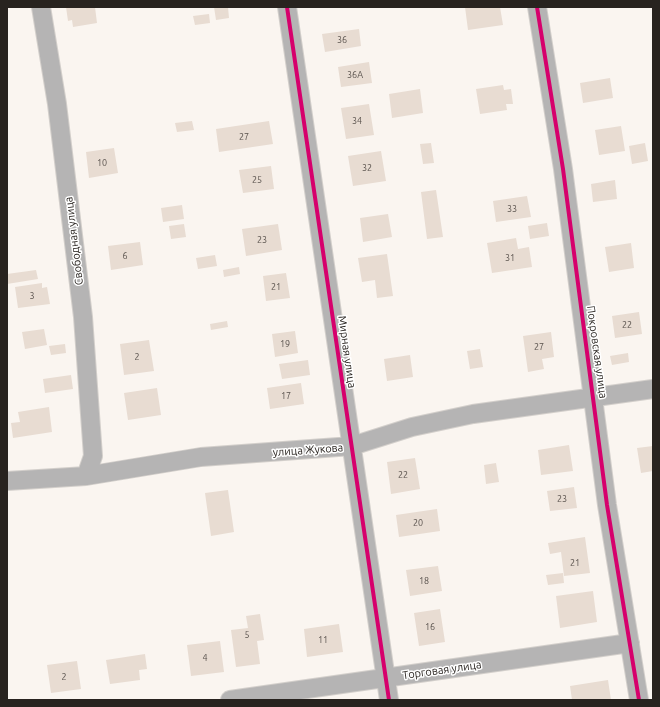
<!DOCTYPE html>
<html>
<head>
<meta charset="utf-8">
<style>
	body { margin:0 }
	#map { position:relative; width:660px; height:707px; overflow:hidden; background:#faf5f0; font-family:Ubuntu,sans-serif }
	canvas { display:block }
	.frame { position:absolute; inset:0; border:8px solid #28231f; pointer-events:none }
</style>
</head>
<body>
<div id="map">
<canvas width="660" height="707"></canvas>
<div class="frame"></div>
</div>
<script>
const g = document.querySelector('canvas').getContext('2d');
g.lineJoin = 'round';
function paint(path, color) {
  g.fillStyle = color;
  g.fill(path, 'evenodd');
}
function trace(path, color, width, dash) {
  g.strokeStyle = color;
  g.lineWidth = width;
  g.lineCap = dash ? 'butt' : 'round';
  g.setLineDash(dash || []);
  g.stroke(path);
}
function drawText(font, color, halo, rows, align = 'center') {
  g.font = font + ' Ubuntu,sans-serif';
  g.lineWidth = 3;
  g.setLineDash([]);
  g.textBaseline = 'middle';
  g.strokeStyle = halo;
  g.fillStyle = color;
  for (const [text, x, y, turn = 0] of rows) {
    g.save();
    g.translate(x, y);
    g.rotate((+turn || 0) * Math.PI / 180);
    g.textAlign = isNaN(turn) ? turn : align;
    if (halo) g.strokeText(text, 0, 0);
    g.fillText(text, 0, 0);
    g.restore();
  }
}
paint(new Path2D(`
	M66,7H95L97,23L73,27L72,20L68,21Z
	M214,7H228L229,18L216,20Z
	M465,7H500L503,25L468,30Z
	M209,14L210,23L195,25L193,16Z
	M359,29L361,46L325,52L322,34Z
	M369,62L372,83L341,87L338,67Z
	M610,78L613,98L583,103L580,83Z
	M503,85L504,90L511,89L513,104H506L507,110L480,114L476,89Z
	M420,89L423,113L392,118L389,94Z
	M369,104L374,135L346,139L341,108Z
	M192,121L194,130L177,132L175,123Z
	M269,121L273,144L219,152L216,129Z
	M621,126L625,151L599,155L595,130Z
	M431,143L434,163L423,164L420,144Z
	M645,143L648,161L632,164L629,146Z
	M114,148L118,173L89,178L86,152Z
	M381,151L386,181L353,186L348,156Z
	M271,166L274,189L243,193L239,170Z
	M615,180L617,199L593,202L591,184Z
	M436,190L443,237L427,239L421,192Z
	M527,196L531,217L496,222L493,201Z
	M182,205L184,219L163,222L161,208Z
	M388,214L392,237L363,242L360,218Z
	M547,223L549,236L530,239L528,226Z
	M184,224L186,237L171,239L169,226Z
	M278,224L282,250L246,256L242,229Z
	M516,238L518,249L529,247L532,267L492,273L487,243Z
	M140,242L143,265L111,270L108,246Z
	M631,243L634,268L609,272L605,247Z
	M387,254L393,296L377,298L375,280L362,282L358,258Z
	M215,255L217,266L198,269L196,258Z
	M239,267L240,274L224,277L223,270Z
	M36,270L38,279L7,284V274Z
	M286,273L290,298L266,301L263,276Z
	M42,283V288L47,287L50,304L18,308L15,287Z
	M639,312L642,334L615,338L612,316Z
	M227,321L228,327L211,330L210,324Z
	M44,329L47,345L25,349L22,332Z
	M295,331L298,353L275,357L272,334Z
	M551,332L554,357L542,359L544,369L528,372L523,336Z
	M149,340L154,371L124,375L120,344Z
	M65,344L66,353L51,355L49,346Z
	M480,349L483,367L470,369L467,351Z
	M628,353L629,362L612,365L610,356Z
	M410,355L413,377L387,381L384,359Z
	M308,360L310,375L282,379L279,364Z
	M71,375L73,389L45,393L43,379Z
	M301,383L304,404L270,409L267,388Z
	M157,388L161,415L128,420L124,393Z
	M49,407L52,432L13,438L11,423L20,422L18,412Z
	M569,445L573,471L541,475L538,450Z
	M653,446V471L641,473L637,448Z
	M415,458L420,489L391,494L387,462Z
	M496,463L499,482L486,484L484,465Z
	M574,487L577,508L550,511L547,491Z
	M228,490L234,532L211,536L205,493Z
	M437,509L440,531L399,537L396,515Z
	M585,537L590,573L564,576L561,552L550,554L548,543Z
	M438,566L442,591L410,596L406,570Z
	M563,573L564,583L548,585L546,575Z
	M593,591L597,622L560,628L556,596Z
	M440,609L445,642L419,646L414,613Z
	M260,614L264,640L257,641L260,664L236,667L231,630L248,628L246,616Z
	M339,624L343,652L307,657L304,629Z
	M220,641L224,672L191,676L187,645Z
	M145,654L147,669L139,670L140,680L110,684L106,660Z
	M77,661L81,689L51,693L47,665Z
	M608,680L611,700H572L570,686Z`), '#e8dcd2');
const minor = new Path2D(`
	M41,7L57,104L83,317L93,456L86,476
	M287,7L389,700
	M537,7L563,169L607,505L639,700
	M7,481L86,476L201,457L352,446L412,427L473,414L653,389
	M230,700L630,643`);
trace(minor, '#d3cfcb', 20);
trace(minor, '#b5b4b4', 18);
trace(new Path2D(`
	M287,7L389,700
	M537,7L563,169L607,505L639,700`), '#d6006c', 4);
drawText('9px', '#58514c', null, [
	["36",342,40],
	["36А",355,75],
	["34",357,121],
	["27",244,137],
	["10",102,163],
	["32",367,168],
	["25",257,180],
	["33",512,209],
	["23",262,240],
	["6",125,256],
	["31",510,258],
	["21",276,287],
	["3",32,296],
	["22",627,325],
	["19",285,344],
	["27",539,347],
	["2",137,357],
	["17",286,396],
	["22",403,475],
	["23",562,499],
	["20",418,523],
	["21",575,563],
	["18",424,581],
	["16",430,627],
	["5",247,635],
	["11",323,640],
	["4",205,658],
	["2",64,677]
]);
drawText('11px', '#28231f', '#fff', [
	["Свободная улица",74,241,-97],
	["Мирная улица",347,352,82],
	["Покровская улица",597,352,82],
	["улица Жукова",308,450,-4],
	["Торговая улица",442,670,-8]
]);
</script>
</body>
</html>
